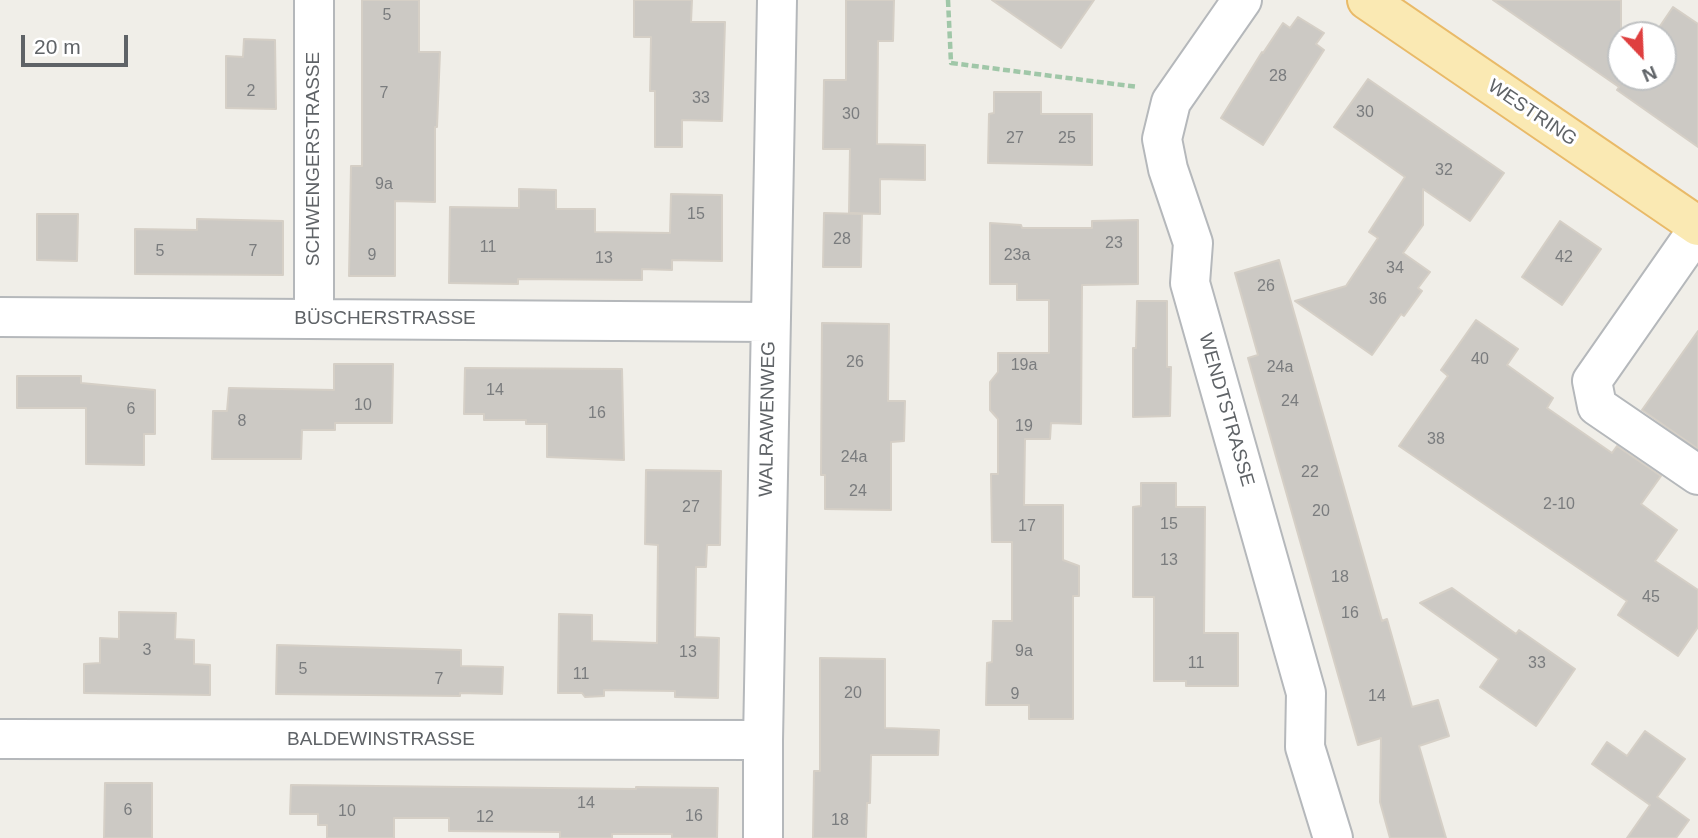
<!DOCTYPE html>
<html>
<head>
<meta charset="utf-8">
<style>
	body { margin:0 }
	#map { position:relative; width:1698px; height:838px; overflow:hidden; background:#f0eee8; font-family:Arial,sans-serif }
	canvas { display:block }
	.north { position:absolute; left:1607px; top:21px; width:70px; height:70px; box-sizing:border-box; background:#fff; border:2px solid #bfc1c2; border-radius:50%; rotate:157deg; font-size:19px; font-weight:700; line-height:28px; text-align:center; color:#5f6367 }
	.north::after { content:''; display:block; margin:auto; width:24px; height:32px; background:#df3f3f; clip-path:polygon(50% 0,100% 100%,50% 72%,0 100%) }
	.scale { position:absolute; left:21px; top:35px; width:107px; height:32px; box-sizing:border-box; border:4px solid #5f6367; border-top:0; padding-left:9px; font-size:21px; line-height:24px; white-space:nowrap; color:#5f6367; -webkit-text-stroke:5px #fff; paint-order:stroke }
</style>
</head>
<body>
<div id="map">
<canvas width="1698" height="838"></canvas>
<div class="north">N</div>
<div class="scale">20 m</div>
</div>
<script>
const g = document.querySelector('canvas').getContext('2d');
g.lineJoin = 'round';
function paint(path, color) {
  g.fillStyle = color;
  g.fill(path, 'evenodd');
}
function trace(path, color, width, dash) {
  g.strokeStyle = color;
  g.lineWidth = width;
  g.lineCap = dash ? 'butt' : 'round';
  g.setLineDash(dash || []);
  g.stroke(path);
}
function drawText(font, color, halo, rows, align = 'center') {
  g.font = font + ' Arial,sans-serif';
  g.lineWidth = 6;
  g.setLineDash([]);
  g.textBaseline = 'middle';
  g.strokeStyle = halo;
  g.fillStyle = color;
  for (const [text, x, y, turn = 0] of rows) {
    g.save();
    g.translate(x, y);
    g.rotate((+turn || 0) * Math.PI / 180);
    g.textAlign = isNaN(turn) ? turn : align;
    if (halo) g.strokeText(text, 0, 0);
    g.fillText(text, 0, 0);
    g.restore();
  }
}
const building = new Path2D(`
	M362,0H419V52H440L437,127H435V202L395,201V276H349L351,166H362Z
	M634,0H692L691,22H725L722,121L682,120V147H655V91H650L651,37H634Z
	M846,0H894L893,41H878L877,144L925,145V180L880,179V214L849,213L850,149H823L824,80H846Z
	M992,0H1094L1061,48Z
	M1493,0H1621V83L1625,77H1663V35H1654L1673,7L1698,24V147L1617,90L1619,87Z
	M1298,17L1324,33L1316,44L1324,50L1263,145L1221,118L1262,52L1263,53L1283,23L1290,28Z
	M244,39L275,40L276,109L226,108V56L243,57Z
	M1368,79L1504,173L1470,221L1423,189V225L1403,253L1430,272L1418,288L1422,291L1404,316L1401,314L1372,355L1295,301L1346,286L1378,238L1369,232L1405,177L1334,127Z
	M994,92H1041V114H1092V165L988,163L989,114L994,113Z
	M519,189L556,190V209H595V232L670,233L671,194L722,195V261L672,260V270L642,269V280L518,279V284L449,283L450,207L519,208Z
	M824,213L862,214L861,267H823Z
	M37,214H78L77,261L37,260Z
	M197,219L283,221V275L135,274V229L197,230Z
	M1138,220V284L1082,285L1081,424L1051,423L1050,439H1025L1024,505H1063V560L1079,566V596H1073V719H1029V705H986L987,663L992,662L993,621H1012V542H992L991,474H998V419L990,410V382L998,372V353H1049V300H1017V284H990V223L1021,225L1022,228H1092V221Z
	M1560,221L1601,249L1562,305L1522,277Z
	M1279,260L1382,621L1387,619L1412,707L1438,700L1449,736L1419,746L1446,838H1390L1380,802L1381,738L1358,745L1248,358L1258,355L1235,273Z
	M1137,301H1167V367H1171L1170,416L1133,417V348H1136Z
	M1476,320L1518,349L1507,365L1553,398L1547,408L1612,453L1617,446L1661,476L1641,504L1677,530L1655,561L1698,590V627L1678,656L1618,615L1627,601L1399,446L1448,376L1441,370Z
	M822,323L889,324L888,401H905L904,441L891,442V510L825,509V475H821Z
	M1698,331V449L1642,410Z
	M334,364H393L392,423H335V430H302L301,459H212L213,411H227L229,388L334,390Z
	M465,368L622,369L624,460L547,457V424H526V420H484V414H464Z
	M17,376H81V383L155,390V434H144V465L86,464V408H17Z
	M646,470L721,471L720,545H707L706,567H696L695,637L719,638L718,698L675,697V691L604,690V696L585,697L582,693H558L559,614L592,615V641L657,643L658,545L645,544Z
	M1141,483H1176V507H1205L1204,633H1238V686H1186V681H1154V597H1133V507L1141,506Z
	M1452,588L1516,634L1519,630L1575,669L1536,726L1480,687L1499,659L1420,603Z
	M119,612L176,613L175,639L194,640V664L210,665V695L84,693V664L100,663V638L119,639Z
	M277,645L461,650V666L503,667L502,694L460,693V696L276,694Z
	M820,658L885,659V728L939,730L938,755H871L870,803H867L866,838H813L814,771H820Z
	M1645,731L1685,759L1657,797L1689,820L1676,838H1627L1650,805L1592,764L1607,742L1627,756Z
	M105,783H152V838H104Z
	M291,785L636,789V787L718,788L717,838H672V834H612V838H560V832L449,831V818H394V838H327V825H318V814H290Z`);
paint(building, '#ccc9c4');
trace(building, '#d5cfc6', 2);
const minor = new Path2D(`
	M314,0V318
	M1242,0L1171,102L1162,139L1168,169L1193,243L1190,283L1306,693L1305,747L1333,838
	M1698,229L1592,381L1597,406L1698,475
	M0,317L770,322
	M0,739L763,740
	M763,838V740L777,0`);
const major = new Path2D(`
	M1367,0L1698,226`);
trace(minor, '#b5b8bb', 42);
trace(major, '#e9ba68', 42);
trace(new Path2D(`
	M948,0L951,63L1138,87`), '#a0c7a8', 4.5, [7, 3.5]);
trace(minor, '#fff', 38);
trace(major, '#fae9b3', 38);
drawText('16px', '#7a7c7e', null, [
	["5",387,16],
	["28",1278,77],
	["2",251,92],
	["7",384,94],
	["33",701,99],
	["30",1365,113],
	["30",851,115],
	["27",1015,139],
	["25",1067,139],
	["32",1444,171],
	["9a",384,185],
	["15",696,215],
	["28",842,240],
	["23",1114,244],
	["11",488,248],
	["5",160,252],
	["7",253,252],
	["9",372,256],
	["23a",1017,256],
	["42",1564,258],
	["13",604,259],
	["34",1395,269],
	["26",1266,287],
	["36",1378,300],
	["40",1480,360],
	["26",855,363],
	["19a",1024,366],
	["24a",1280,368],
	["14",495,391],
	["24",1290,402],
	["10",363,406],
	["6",131,410],
	["16",597,414],
	["8",242,422],
	["19",1024,427],
	["38",1436,440],
	["24a",854,458],
	["22",1310,473],
	["24",858,492],
	["2-10",1559,505],
	["27",691,508],
	["20",1321,512],
	["15",1169,525],
	["17",1027,527],
	["13",1169,561],
	["18",1340,578],
	["45",1651,598],
	["16",1350,614],
	["3",147,651],
	["9a",1024,652],
	["13",688,653],
	["11",1196,664],
	["33",1537,664],
	["5",303,670],
	["11",581,675],
	["7",439,680],
	["20",853,694],
	["9",1015,695],
	["14",1377,697],
	["14",586,804],
	["6",128,811],
	["10",347,812],
	["16",694,817],
	["12",485,818],
	["18",840,821]
]);
drawText('19px', '#5f6367', '#fff', [
	["WESTRING",1532,113,34],
	["SCHWENGERSTRASSE",314,159,-90],
	["BÜSCHERSTRASSE",385,319],
	["WENDTSTRASSE",1226,410,74],
	["WALRAWENWEG",768,419,-89],
	["BALDEWINSTRASSE",381,740]
]);
</script>
</body>
</html>
